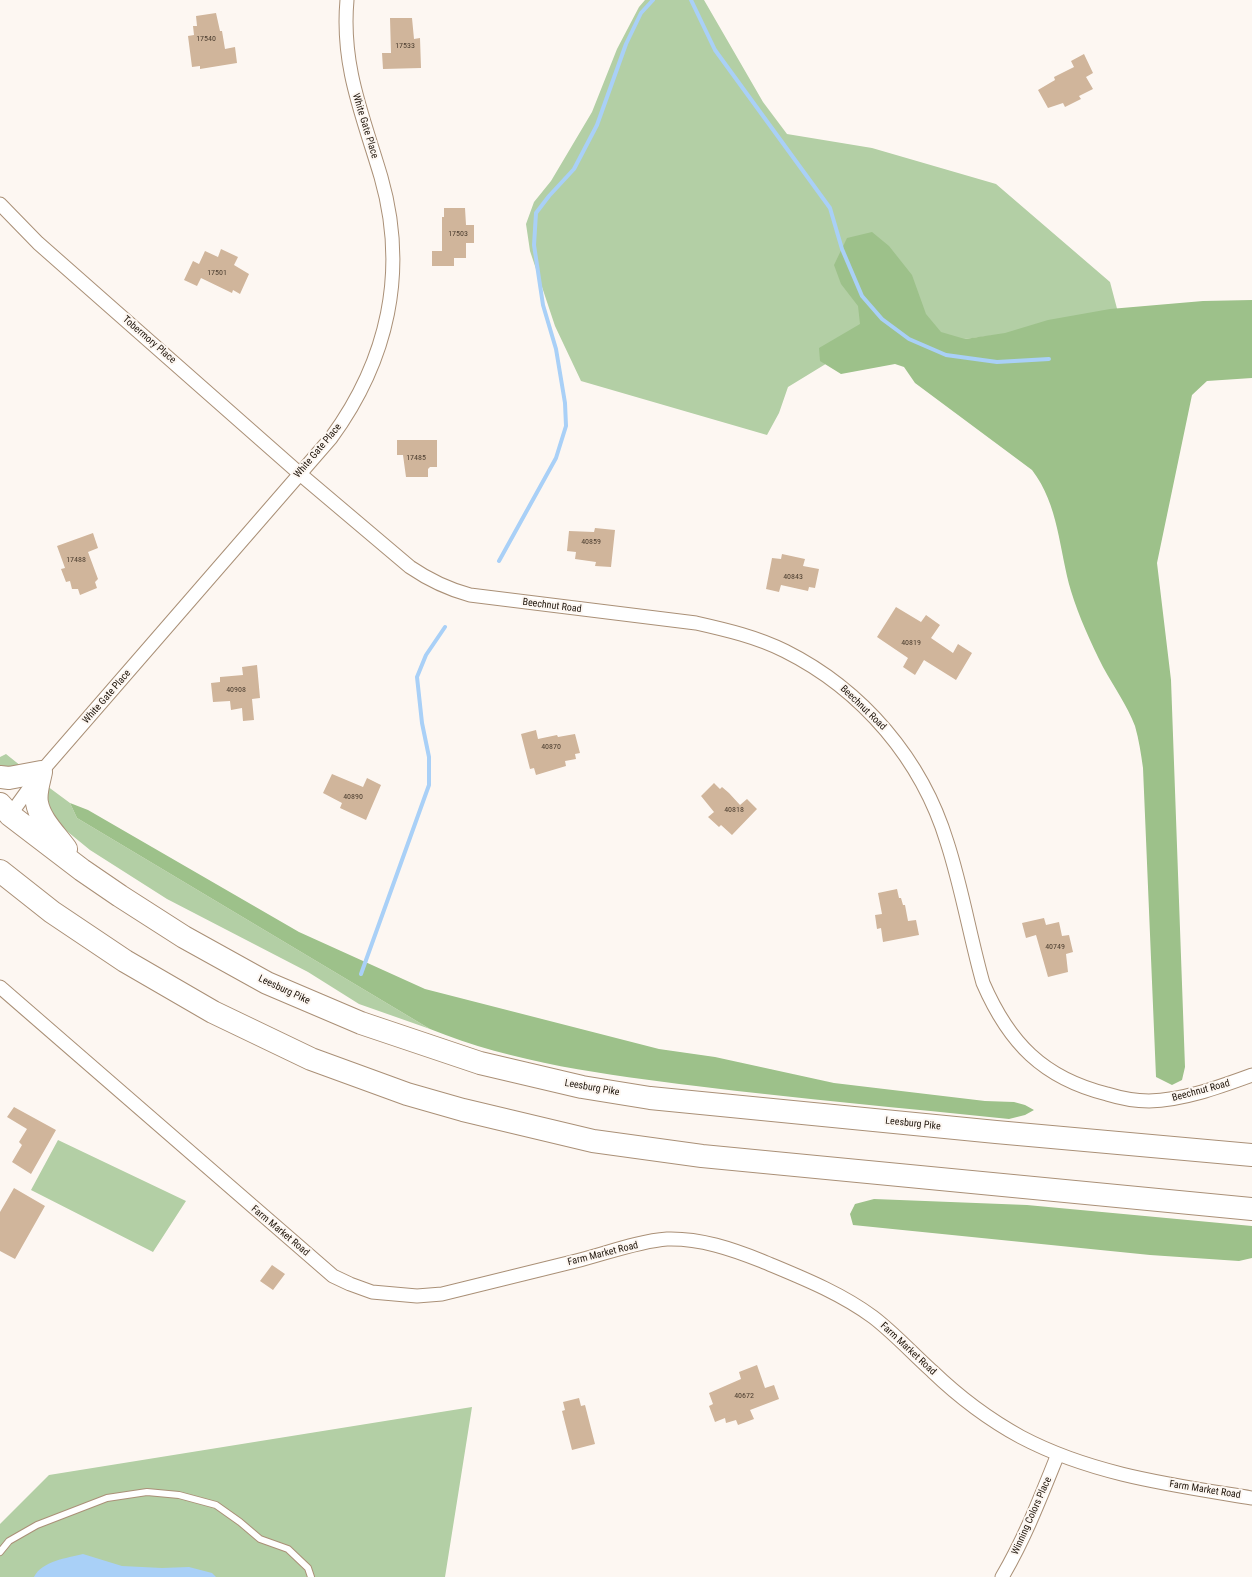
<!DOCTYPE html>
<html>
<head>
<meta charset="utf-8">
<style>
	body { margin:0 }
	canvas { display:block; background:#fdf7f2 }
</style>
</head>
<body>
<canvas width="1252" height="1577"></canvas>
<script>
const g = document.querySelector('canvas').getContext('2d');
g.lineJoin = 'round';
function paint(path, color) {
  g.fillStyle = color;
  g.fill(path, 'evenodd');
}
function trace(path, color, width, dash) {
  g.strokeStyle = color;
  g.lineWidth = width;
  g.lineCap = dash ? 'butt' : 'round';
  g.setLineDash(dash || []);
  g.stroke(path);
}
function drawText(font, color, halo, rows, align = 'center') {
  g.font = font + ' "Roboto Condensed",sans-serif';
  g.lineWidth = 4;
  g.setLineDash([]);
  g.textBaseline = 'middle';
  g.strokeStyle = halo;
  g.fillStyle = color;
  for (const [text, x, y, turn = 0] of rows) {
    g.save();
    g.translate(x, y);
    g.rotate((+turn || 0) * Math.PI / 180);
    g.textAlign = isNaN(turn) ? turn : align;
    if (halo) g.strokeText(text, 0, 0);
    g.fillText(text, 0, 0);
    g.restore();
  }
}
paint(new Path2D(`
	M645,0H704L763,102L787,134L872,148L996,184L1110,282L1120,320L842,354L788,387L779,413L767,435L581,381L555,326L530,251L526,224L534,202L551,181L592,112L617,49L639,7Z
	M6,754L21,766L0,771V757Z
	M47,786L70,803L77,818L430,1029L359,1004L308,972L167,899L90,850L52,819L44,797Z
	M58,1140L186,1201L153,1252L31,1190Z
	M472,1407L445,1577H0V1524L49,1475Z`), '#b3cfa5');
paint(new Path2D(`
	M872,232L889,246L912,275L926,314L941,332L965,339L1005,333L1048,320L1110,309L1203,301L1252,300V378L1207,381L1192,395L1157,563L1171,680L1185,1067L1182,1080L1172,1085L1156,1077L1143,768C1141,754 1139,740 1135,726C1127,705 1114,687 1103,667C1091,643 1079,617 1071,591C1059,550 1059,505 1032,470L915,383L904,367L895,364L841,374L820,361L819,348L860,324L858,306L841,284L834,265L847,238Z
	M70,803L88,810L299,932L425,989L659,1049L715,1057L834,1083L985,1101L1014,1102L1025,1105L1034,1110L1025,1115L1009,1119C904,1108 800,1099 696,1086C607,1075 513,1063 430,1029L77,818Z
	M874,1199L1027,1205L1252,1226V1258L1239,1261L1150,1255L853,1225L850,1214L855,1204Z`), '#9dc18a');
paint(new Path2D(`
	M83,1554L122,1566L162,1568L189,1567L212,1573L216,1577H34C42,1561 67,1558 83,1554Z`), '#a9d0f7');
trace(new Path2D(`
	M691,0L715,50L830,208L842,249L862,296L882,319L909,339L946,355L997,362L1049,359
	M499,561L556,458L566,426L565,403L556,349L543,305L534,245L536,213L549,196L574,169L597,125L626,44L641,13L653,0
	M361,974L429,785V757L422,723L417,677L426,655L445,627`), '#a9d0f7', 4);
paint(new Path2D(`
	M216,13L220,31H222L225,49L235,47L237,63L200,69V66L192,67L188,36L194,35L193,26H197L196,16Z
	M390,18H412L414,39L420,38L421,68L383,69L382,53H391Z
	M1084,54L1093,73L1086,77L1093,89L1079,96L1081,99L1065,107L1063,103L1048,108L1038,90L1055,80L1054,77L1074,67L1071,61Z
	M444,208H465L466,225H474V243H466V258H454V266H432V251H442V217H444Z
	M221,249L238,257L234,265L249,274L240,294L233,290L232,293L201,278L197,286L184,280L193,261L199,264L205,251L218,257Z
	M397,440H437V467H430L428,469V477H406L403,455H397Z
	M595,528L615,530L611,567L595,566L596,562L575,559L576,552L567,551L569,531L594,532Z
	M93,533L98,548L88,552L98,579L95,582L97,588L80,595L78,589H72L70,581L66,582L61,569L65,568L57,546Z
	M782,554L805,559L803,566L819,569L815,588L809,587L808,591L781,585L779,592L766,589L772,558L781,559Z
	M896,607L921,622L926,615L940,625L931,638L953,653L958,644L972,653L956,680L924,660L915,675L903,667L908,658L877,637Z
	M257,665L260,698L252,699L254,720L243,721L242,708L231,710L230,701L213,702L211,683L220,682V677L243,675L242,667Z
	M536,730L538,739L557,735L558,737L575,734L580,753L575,754L576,759L565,761L566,766L536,775L534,768L530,769L521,734Z
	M332,774L363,787L367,778L381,785L366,820L340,808L342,803L323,793Z
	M714,783L720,789L722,787L729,793L740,805L747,799L757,809L732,835L721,825L719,827L708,817L714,812L701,796Z
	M897,889L899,898H901L903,905H905L908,921L916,920L919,935L883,942L881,928L877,929L875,915L882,914L878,893Z
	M1044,918L1046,925L1059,922L1062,936L1069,935L1073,952L1066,954L1068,972L1048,977L1036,935L1026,938L1022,923Z
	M14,1107L56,1130L31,1174L12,1162L22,1145L19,1142L27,1129L7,1117Z
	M14,1188L45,1206L15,1259L0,1251V1212Z
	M272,1265L285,1274L273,1290L260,1281Z
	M757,1365L765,1388L774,1385L779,1399L750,1410L754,1419L738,1425L736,1420L726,1423L725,1418L715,1422L709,1406L713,1404L709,1393L741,1379L739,1372Z
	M579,1398L581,1406L585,1405L595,1444L572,1450L562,1411L565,1410L563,1402Z`), '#d0b59b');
const service = new Path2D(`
	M0,1552L9,1541L37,1525L107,1498L147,1492L179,1495L216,1505L240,1522L260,1539L288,1549L308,1568L311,1577`);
const minor = new Path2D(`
	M0,204L38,243L300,474L410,567C429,580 448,589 470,595L696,623C727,630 757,637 785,651C863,690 922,760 947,842C962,888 970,937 983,983C1009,1043 1043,1078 1107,1094C1120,1098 1135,1101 1149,1101C1184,1100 1219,1087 1252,1075
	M10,815L41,772L331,438C388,360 408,271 381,177C363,116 341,66 347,0
	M0,987L333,1276L350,1284L372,1292L417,1296L442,1294C487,1283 532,1272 576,1261C604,1254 639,1241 667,1239C700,1238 732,1249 762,1261C800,1277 839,1292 873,1317C894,1333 912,1353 932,1371C959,1397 988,1419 1021,1437C1093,1475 1173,1485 1252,1498
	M1002,1577C1025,1538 1041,1496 1058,1454`);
const trunk = new Path2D(`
	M0,777L9,778L41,772C39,782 35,793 37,803C40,820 56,835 66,849
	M0,804L10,815L82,870L120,896L184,937L267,983L361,1023L480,1063L582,1087L650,1098L996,1132L1252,1155
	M0,871L52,912L125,961L213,1012L311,1059L407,1094L463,1110L593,1141L702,1156L1252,1209`);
trace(service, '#aa9077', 8);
trace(minor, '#aa9077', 15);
trace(trunk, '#aa9077', 24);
trace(service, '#fff', 6);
trace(minor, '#fff', 13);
trace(trunk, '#fff', 22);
drawText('8px', '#4c3e30', null, [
	["17540",206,39],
	["17533",405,46],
	["17503",458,234],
	["17501",217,273],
	["17485",416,458],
	["40859",591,542],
	["17488",76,560],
	["40843",793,577],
	["40819",911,643],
	["40908",236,690],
	["40870",551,747],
	["40890",353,797],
	["40818",734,810],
	["40749",1055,947],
	["40672",744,1396]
]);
drawText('10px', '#20160c', '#fdf7f2', [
	["White Gate Place",365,126,73],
	["Tobermory Place",149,340,41],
	["White Gate Place",318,451,-50],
	["Beechnut Road",552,606,7],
	["White Gate Place",107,697,-49],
	["Beechnut Road",863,708,44],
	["Leesburg Pike",284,990,25],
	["Leesburg Pike",592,1088,10],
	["Beechnut Road",1201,1091,-15],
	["Leesburg Pike",913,1124,6],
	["Farm Market Road",280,1231,40],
	["Farm Market Road",603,1254,-14],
	["Farm Market Road",908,1349,43],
	["Farm Market Road",1205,1490,9],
	["Winning Colors Place",1032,1516,-66]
]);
</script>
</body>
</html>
